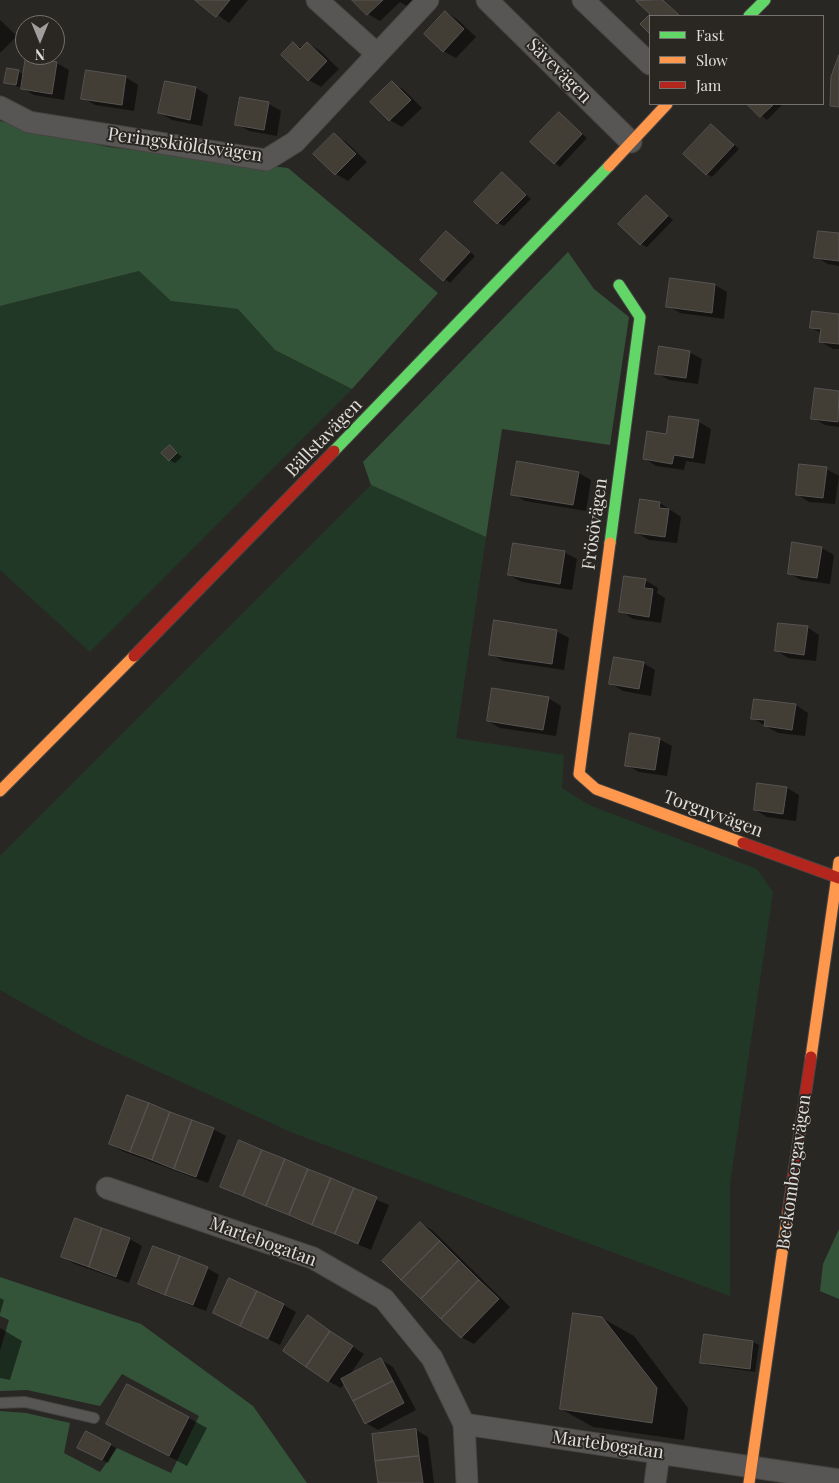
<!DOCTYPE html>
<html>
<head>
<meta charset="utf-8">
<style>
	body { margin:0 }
	#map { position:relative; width:839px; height:1483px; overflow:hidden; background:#292724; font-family:"Playfair Display",serif }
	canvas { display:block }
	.legend { position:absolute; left:649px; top:15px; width:175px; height:90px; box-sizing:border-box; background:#2a2723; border:1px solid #73706d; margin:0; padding:6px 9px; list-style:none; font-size:15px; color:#e0dedc }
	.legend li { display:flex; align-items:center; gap:10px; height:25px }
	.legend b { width:25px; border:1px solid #73706d }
	.north { position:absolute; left:15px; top:15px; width:50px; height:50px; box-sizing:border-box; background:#2a2723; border:1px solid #73706d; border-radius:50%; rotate:180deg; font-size:14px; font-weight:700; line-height:20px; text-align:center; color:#e0dedc }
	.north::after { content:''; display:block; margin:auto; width:18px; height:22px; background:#a09e9c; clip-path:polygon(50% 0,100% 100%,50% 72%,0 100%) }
</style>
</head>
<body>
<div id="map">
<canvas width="839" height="1483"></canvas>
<ul class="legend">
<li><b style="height:6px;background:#63d668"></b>Fast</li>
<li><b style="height:6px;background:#ff974d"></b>Slow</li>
<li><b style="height:6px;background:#b3261e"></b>Jam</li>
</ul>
<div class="north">N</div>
</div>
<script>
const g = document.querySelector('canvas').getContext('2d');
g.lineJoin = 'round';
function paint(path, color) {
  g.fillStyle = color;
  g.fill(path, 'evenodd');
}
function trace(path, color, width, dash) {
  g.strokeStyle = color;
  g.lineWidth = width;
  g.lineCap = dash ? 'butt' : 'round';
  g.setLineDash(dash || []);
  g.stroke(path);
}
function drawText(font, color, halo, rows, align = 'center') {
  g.font = font + ' "Playfair Display",serif';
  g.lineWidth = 4;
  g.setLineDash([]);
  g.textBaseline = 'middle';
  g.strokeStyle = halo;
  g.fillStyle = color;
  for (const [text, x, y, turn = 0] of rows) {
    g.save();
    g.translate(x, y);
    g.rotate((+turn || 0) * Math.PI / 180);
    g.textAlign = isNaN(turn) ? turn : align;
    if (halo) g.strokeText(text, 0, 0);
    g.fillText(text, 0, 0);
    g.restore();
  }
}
paint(new Path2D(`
	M139,271L171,301L238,309L275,350L352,389L90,652L0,570V306Z
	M371,485L486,537L456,738L564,755L562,788L589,805L757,869L773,892L730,1183V1296L293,1133L83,1037L0,990V856Z`), '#223826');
paint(new Path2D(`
	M0,121L108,147L288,168L438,293L352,389L275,350L238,309L171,301L139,271L0,306Z
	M568,252L594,289L629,317L610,445L502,429L486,537L371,485L363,462Z
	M839,1229V1299L820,1291L823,1264Z
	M0,1277L141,1324L253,1406L307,1483H0V1411L26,1413L70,1423L64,1453L100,1472L117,1448L171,1473L199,1416L122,1374L100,1406L27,1390L0,1391V1351L9,1320L0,1316Z`), '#34543a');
paint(new Path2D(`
	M197,0H248L229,23Z
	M354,0H425L414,10L400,2L380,21L368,14Z
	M664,0L680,16H650V33L642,24L652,14L637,1Z
	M446,12L458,20L476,37L456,58L443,51Z
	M0,20L17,36L0,53Z
	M307,43L319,50L339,69L321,87L309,80L293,44L302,48Z
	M27,58L57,63L69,70L64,100L34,95L22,88L6,83L18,71L24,75Z
	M125,77L138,85L134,111L95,105L83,98Z
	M392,83L404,90L422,108L402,127L390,120L372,102Z
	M196,88L208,95L202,126L172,120L160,113Z
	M241,99L269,104L281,111L277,136L249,131L237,124Z
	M748,104H783L767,120Z
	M559,114L587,138L560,167L555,163Z
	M712,125L739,149L712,177L707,174Z
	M334,135L346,142L367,162L348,181L336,174L315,154Z
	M503,174L531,199L504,226L498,223Z
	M646,197L673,220L647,247L641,244Z
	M447,232L475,256L450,283L422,260Z
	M839,235V266L828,264L816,257Z
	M715,285L727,292L724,319L680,313L668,306Z
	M839,315V349H833L821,342V333L812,328Z
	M689,352L702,359L698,384L669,380L657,373Z
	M816,389L839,392V427L825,425L813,418Z
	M670,417L699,422L711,429L705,464L686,461L684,470L656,466L644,458L667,436Z
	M170,447L182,457L175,463L169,460Z
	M826,469L839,476L835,504L809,502L797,494Z
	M579,473L591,480L586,511L525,501L513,494Z
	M641,500L660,503L681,517L677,543L649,540L637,533Z
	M822,548L834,555L830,584L801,580L789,573Z
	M564,552L577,559L572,590L522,582L509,575Z
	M645,580L658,588L657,593L665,598L661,623L633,619L621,611Z
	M807,627L819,635L816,661L788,658L776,650Z
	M556,631L569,638L564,670L503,661L491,654Z
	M643,663L655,670L651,696L623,691L610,683Z
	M548,698L561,706L556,736L500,728L488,721Z
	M796,705L808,713L805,736L778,733L752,718Z
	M659,739L672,746L667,776L639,772L627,765Z
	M787,788L799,795L796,821L767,817L755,810Z
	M213,1129L226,1136L208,1183L122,1151L110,1144Z
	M240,1142L389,1205L371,1250L222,1186Z
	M420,1223L432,1230L510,1307L474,1344L461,1337Z
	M130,1239L142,1246L129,1283L75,1264L62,1257Z
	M207,1268L219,1275L206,1311L152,1291L140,1284Z
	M0,1298L4,1300L0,1314Z
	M284,1305L296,1312L280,1345L215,1313Z
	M308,1317L364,1354L349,1376L381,1360L393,1367L416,1410L378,1430L366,1423L345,1382L341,1388L328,1381Z
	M602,1318L634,1336L688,1408L684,1440L593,1427L561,1409Z
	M0,1328L22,1341L10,1380L0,1378Z
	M705,1335L753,1342L759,1345L755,1372L707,1365L701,1362Z
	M189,1418L207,1428L187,1466L126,1434Z
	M416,1430L428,1437L434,1483H379Z
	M86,1432L116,1448L108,1463L84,1450Z`), '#0007');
const building = new Path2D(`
	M195,0H230L216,17Z
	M352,0H383L367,15Z
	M663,0L680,16H650V34L640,24L650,14L636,1Z
	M445,11L464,29L443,52L424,34Z
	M293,42L300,49L307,42L327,61L308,81L281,55Z
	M839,55V107L830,106L831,77Z
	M26,56L57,62L52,94L21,89Z
	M7,68L19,70L16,85L4,83Z
	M86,70L126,76L122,105L81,99Z
	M165,81L196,87L190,120L158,113Z
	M392,81L411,100L389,121L370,102Z
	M240,97L269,102L264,130L235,125Z
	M747,104H774L760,117Z
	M559,112L582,134L554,164L530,142Z
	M711,124L734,145L706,175L683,154Z
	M334,133L356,154L335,175L313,154Z
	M502,172L526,195L497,224L474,202Z
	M646,195L668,216L640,245L618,224Z
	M446,231L470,252L443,281L420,260Z
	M818,231L839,233V261L814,258Z
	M670,278L715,284L712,313L666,307Z
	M812,311L839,314V344L819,342L821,329L810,328Z
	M659,346L690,351L686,378L655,374Z
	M815,388L839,391L838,422L811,419Z
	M669,416L699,420L693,458L674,455L672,464L643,459L647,431L666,434Z
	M170,445L177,453L169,461L161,453Z
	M517,461L579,472L573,505L511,495Z
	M799,464L827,467L823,498L796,495Z
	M640,499L660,502L659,508L669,509L665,537L635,533Z
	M792,542L822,547L817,578L788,574Z
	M513,543L565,551L560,584L508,575Z
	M624,576L646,579L644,588L653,589L649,617L619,612Z
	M494,620L557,630L552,664L489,655Z
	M778,623L808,626L804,655L775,651Z
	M614,657L644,662L639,689L609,684Z
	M492,688L549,697L543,730L487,721Z
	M754,699L796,704L792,730L764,726L765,720L751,719Z
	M630,733L660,738L655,770L625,766Z
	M757,783L787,787L783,814L754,810Z
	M127,1095L149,1103L130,1152L109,1144Z
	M149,1103L170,1112L152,1160L130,1152Z
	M170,1112L192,1120L174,1169L152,1160Z
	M192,1120L214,1128L196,1177L174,1169Z
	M239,1140L262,1150L243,1196L220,1187Z
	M262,1150L285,1159L266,1206L243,1196Z
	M285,1159L308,1169L289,1215L266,1206Z
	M308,1169L331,1178L312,1225L289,1215Z
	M331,1178L354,1188L335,1234L312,1225Z
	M354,1188L377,1197L358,1244L335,1234Z
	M75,1218L102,1228L89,1267L61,1257Z
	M420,1222L440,1241L401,1280L382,1261Z
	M102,1228L130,1238L116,1277L89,1267Z
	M440,1241L459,1260L421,1299L401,1280Z
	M153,1246L180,1256L165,1295L138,1284Z
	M180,1256L208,1267L193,1305L165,1295Z
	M459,1260L479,1280L441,1319L421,1299Z
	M229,1278L257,1291L240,1326L213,1313Z
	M479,1280L499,1299L461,1338L441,1319Z
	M257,1291L284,1304L268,1339L240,1326Z
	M573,1313L602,1317L657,1388L652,1423L560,1409Z
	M308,1315L330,1331L306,1367L283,1351Z
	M330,1331L353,1346L328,1382L306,1367Z
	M704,1334L753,1341L750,1369L700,1363Z
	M381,1358L393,1381L353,1401L341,1379Z
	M393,1381L404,1403L365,1424L353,1401Z
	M127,1384L189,1417L169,1456L106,1424Z
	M416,1429L419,1456L375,1461L372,1434Z
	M86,1431L111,1444L102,1460L77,1448Z
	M419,1456L423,1483H378L375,1461Z`);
paint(building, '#423d35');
trace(building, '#565452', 1);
const lane = new Path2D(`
	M0,1403L25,1402L94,1418`);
const street = new Path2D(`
	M317,0L376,53
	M487,0L631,142
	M583,0L650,64
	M0,107L29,122L266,160L295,142L428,0
	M107,1188L313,1258L384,1299L432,1358L464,1424L467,1483
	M464,1424L839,1480
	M655,1483L659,1453`);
const fast = new Path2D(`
	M749,16L765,0
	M334,451L609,166
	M610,543L640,317L619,285`);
const slow = new Path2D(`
	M609,166L667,104
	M610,543L579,774L596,789L743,843
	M0,791L134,656
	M811,1057L839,862
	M749,1483L788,1212`);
const jam = new Path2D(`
	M134,656L334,451
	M743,843L839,878
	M788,1212L811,1057`);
trace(lane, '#474543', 12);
trace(street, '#474543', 23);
trace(fast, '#474543', 13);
trace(slow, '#474543', 13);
trace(jam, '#474543', 13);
trace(lane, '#575654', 10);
trace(street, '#575654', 21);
trace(fast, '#63d668', 11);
trace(slow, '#ff974d', 11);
trace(jam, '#b3261e', 11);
drawText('18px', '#e0dedc', '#2a2723', [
	["Sävevägen",559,71,45],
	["Peringskiöldsvägen",185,145,8],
	["Bällstavägen",324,438,-46],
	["Frösövägen",595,524,-82],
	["Torgnyvägen",713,814,20],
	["Beckombergavägen",794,1172,-82],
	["Martebogatan",263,1242,20],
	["Martebogatan",608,1445,8]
]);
</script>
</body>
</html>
